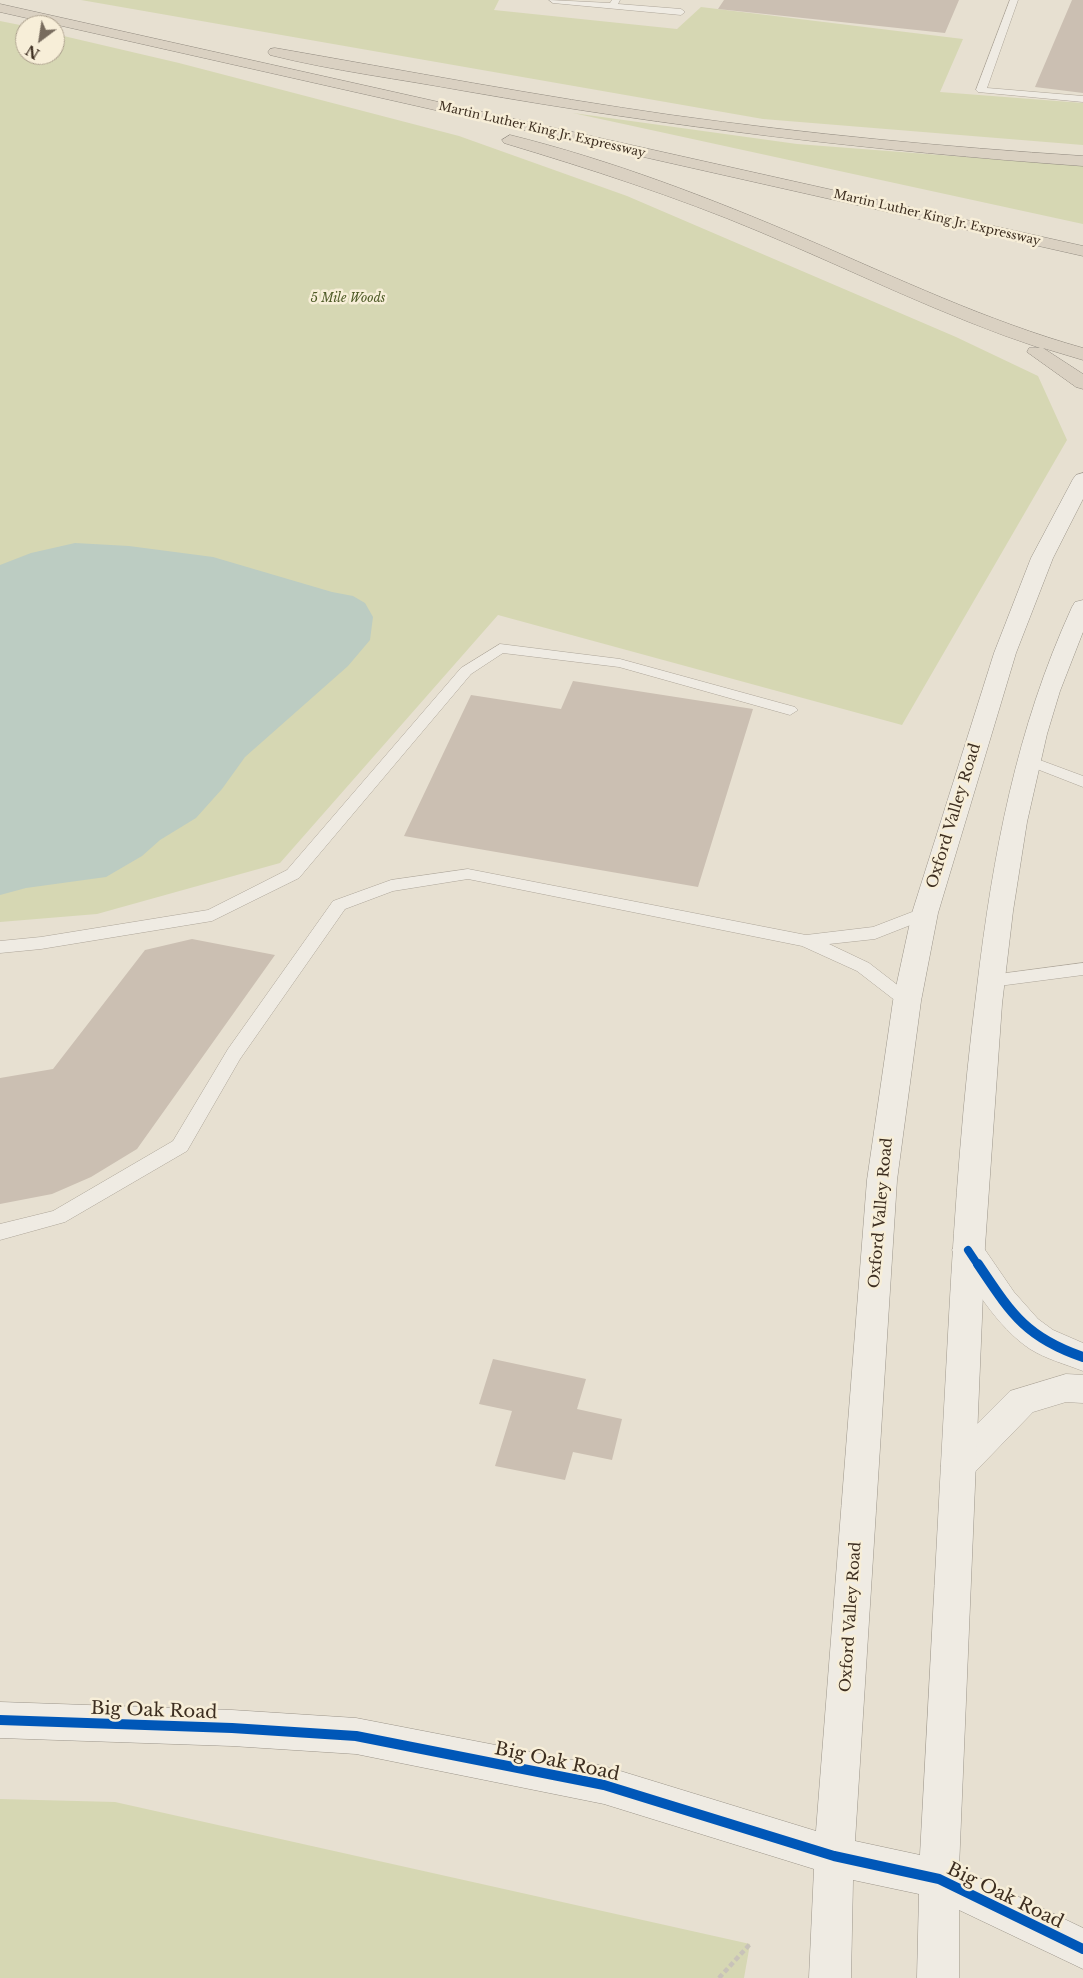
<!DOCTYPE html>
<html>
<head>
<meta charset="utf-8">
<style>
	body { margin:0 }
	#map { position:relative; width:1083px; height:1978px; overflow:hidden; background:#e7e0d1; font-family:"Libre Baskerville",serif }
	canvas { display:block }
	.north { position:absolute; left:15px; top:15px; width:50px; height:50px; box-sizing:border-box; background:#f7eed8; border:1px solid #ada18e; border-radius:50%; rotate:211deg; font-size:14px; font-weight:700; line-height:20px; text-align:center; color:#3d2e20 }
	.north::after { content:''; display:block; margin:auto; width:18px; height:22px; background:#786c5e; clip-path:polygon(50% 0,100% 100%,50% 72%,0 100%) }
</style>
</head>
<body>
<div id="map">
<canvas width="1083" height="1978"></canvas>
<div class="north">N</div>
</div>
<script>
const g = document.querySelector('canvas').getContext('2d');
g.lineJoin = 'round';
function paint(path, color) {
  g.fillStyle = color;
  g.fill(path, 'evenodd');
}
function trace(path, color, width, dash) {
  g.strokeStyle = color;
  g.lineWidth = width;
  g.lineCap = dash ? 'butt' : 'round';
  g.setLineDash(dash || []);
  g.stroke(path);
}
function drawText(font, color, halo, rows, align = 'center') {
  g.font = font + ' "Libre Baskerville",serif';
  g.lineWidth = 5;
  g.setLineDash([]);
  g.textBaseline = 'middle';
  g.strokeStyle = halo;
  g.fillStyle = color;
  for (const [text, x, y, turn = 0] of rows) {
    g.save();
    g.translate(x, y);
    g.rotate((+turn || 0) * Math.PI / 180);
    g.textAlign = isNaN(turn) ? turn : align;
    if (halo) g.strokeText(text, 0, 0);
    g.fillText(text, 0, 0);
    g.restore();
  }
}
paint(new Path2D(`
	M81,0H499L494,10L677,29L701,7L963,39L940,92L1083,103V145L763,119Z
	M0,21L25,26V55H55V34L179,63L459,136L627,196L956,337L1038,376L1067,440L902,725L498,615L280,863L97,914L0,922Z
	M573,113L797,144L1083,166V224Z
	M0,1799L115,1802L750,1944L744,1978H0Z`), '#d6d7b3');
paint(new Path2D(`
	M75,543L129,546L213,557L332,592L353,596L365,603L373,617L370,640L348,666L245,757L222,789L196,818L160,840L142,856L106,877L26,888L0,895V565L31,553Z`), '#bcccc2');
paint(new Path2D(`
	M724,0H959L945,33L718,9Z
	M1072,0H1083V93L1035,87Z
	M573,681L753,709L698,887L404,836L471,695L561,709Z
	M192,939L275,955L137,1149L91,1177L52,1194L0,1204V1078L53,1069L145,950Z
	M493,1359L586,1379L577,1409L622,1419L612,1460L573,1452L565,1480L495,1466L512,1411L479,1404Z`), '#cbbfb2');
const lane = new Path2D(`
	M549,0L610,3L612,0H620L618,4L681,9L685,12L681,15L553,3Z
	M1010,0H1018L987,88L1083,96V102L978,92L976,90Z
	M500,644L620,659L795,707L798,710L790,715L619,667L503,653L471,674L299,878L212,921L41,949L0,953V941L41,937L208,910L287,870L461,668Z
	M1029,756L1083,776V787L1024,764L1021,761Z
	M468,869L806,935L873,927L925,907L931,909L933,913L931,917L875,939L829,944L869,963L913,997L916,1001L913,1005L907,1007L901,1005L857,971L802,946L468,879L393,891L345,909L240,1059L187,1151L65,1222L0,1240V1224L53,1211L173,1141L228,1049L333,901L391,880Z
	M1083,963V975L991,987L985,985L982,981L985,977L991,975Z`);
const street = new Path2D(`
	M968,1238L979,1241L1014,1292L1038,1319L1053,1330L1083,1343V1371C1065,1364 1046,1359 1030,1349C998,1328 970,1283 952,1250L957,1241Z
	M1066,1374L1083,1375V1403L1066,1402L1033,1412L970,1477L958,1481L946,1477L941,1466L946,1455L1010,1391Z`);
const secondary = new Path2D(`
	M1083,473V499L1053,558L1016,653L938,913L921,1001L897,1180L855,1841L920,1855C930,1675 939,1496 949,1316C955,1206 963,1096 977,987C993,854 1016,729 1072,607L1075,602L1083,600V632L1060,691L1047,734L1027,822L1013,911L1002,1004L985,1246L959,1868L1083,1928V1969L959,1910V1978H917L919,1894L853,1880L851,1978H809L814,1869L604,1804L356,1754L232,1746L0,1738V1702L232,1710L356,1718L604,1766L816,1831L867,1180L893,1001L912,913L994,653L1031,558L1073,479L1076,475Z`);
const highway = new Path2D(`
	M0,4L1083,246V256L0,12Z
	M275,48C407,71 538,96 671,115C808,134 945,147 1083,156V166C875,151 670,127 465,91C400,79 334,71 270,55L268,52L270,49Z
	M510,135C611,160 710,198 806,239C897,278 987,321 1083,348V360L1043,348L1083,374V389L1076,387L1027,352L1029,348H1040C943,316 852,270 758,231C675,196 590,169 504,143L502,140Z`);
trace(lane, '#ada599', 1);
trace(street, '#ada599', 1);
trace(secondary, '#9c958a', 1);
trace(highway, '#928b80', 1);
trace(new Path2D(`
	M719,1978L750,1944`), '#c8c2b9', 4.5, [5, 3]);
paint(lane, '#efebe3');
paint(street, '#efebe3');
paint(secondary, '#efebe3');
paint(highway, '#dad1c2');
trace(new Path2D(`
	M968,1250L978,1265`), '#0057b8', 8);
trace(new Path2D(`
	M978,1264C1011,1313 1025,1337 1083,1357
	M0,1720L232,1728L356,1736L604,1785L834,1856L939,1879L1083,1949`), '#0057b8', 10);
drawText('12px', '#3d2e20', '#f7eed8', [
	["Martin Luther King Jr. Expressway",542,130,13],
	["Martin Luther King Jr. Expressway",937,218,13]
]);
drawText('italic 12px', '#4d5a26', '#f7eed8', [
	["5 Mile Woods",348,299]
]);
drawText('15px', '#3d2e20', '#f7eed8', [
	["Oxford Valley Road",954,816,-73],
	["Oxford Valley Road",881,1213,-85],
	["Oxford Valley Road",851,1617,-86]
]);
drawText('18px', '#3d2e20', '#f7eed8', [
	["Big Oak Road",154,1711,2],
	["Big Oak Road",557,1762,12],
	["Big Oak Road",1005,1896,26]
]);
</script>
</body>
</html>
